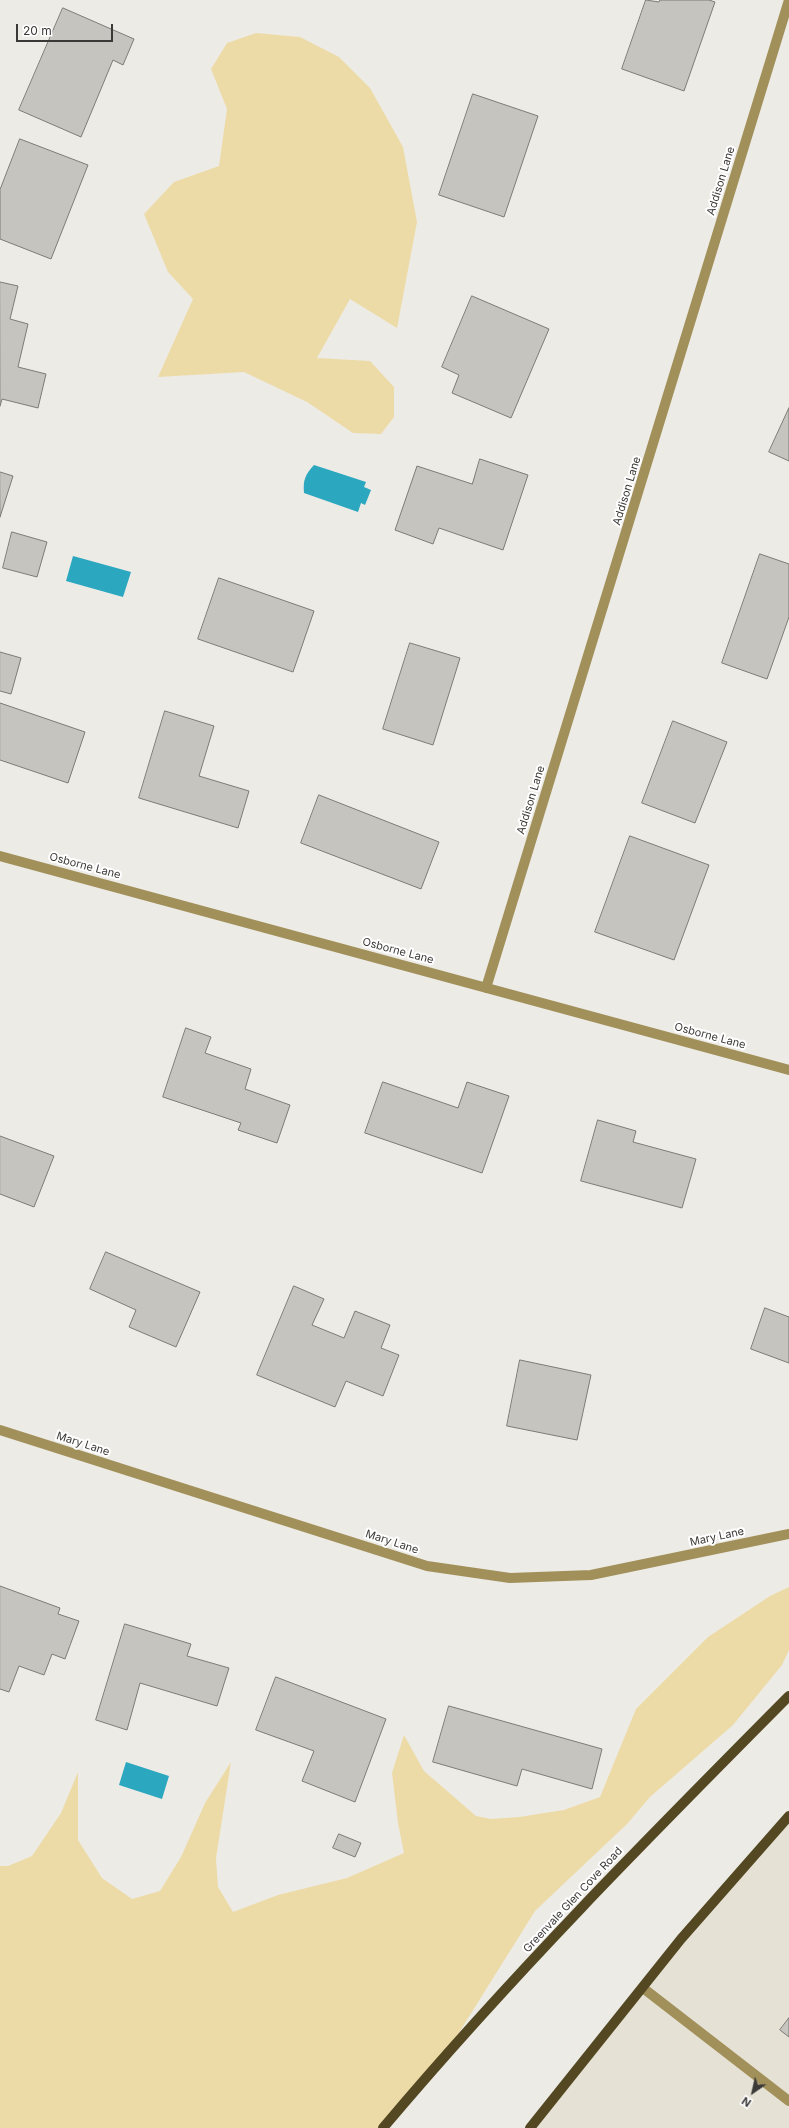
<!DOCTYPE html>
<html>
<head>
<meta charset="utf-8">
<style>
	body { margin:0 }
	#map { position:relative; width:789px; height:2128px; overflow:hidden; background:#edebe6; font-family:Inter,sans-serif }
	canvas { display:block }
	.north { position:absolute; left:733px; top:2072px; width:40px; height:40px; -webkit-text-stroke:3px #fff; paint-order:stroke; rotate:214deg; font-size:11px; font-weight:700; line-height:16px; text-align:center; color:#3a3937 }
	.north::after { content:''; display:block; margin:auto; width:14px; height:18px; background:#3a3937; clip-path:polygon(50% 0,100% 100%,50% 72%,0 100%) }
	.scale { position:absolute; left:16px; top:24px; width:97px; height:18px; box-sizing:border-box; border:2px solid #3a3937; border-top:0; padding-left:5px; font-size:12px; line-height:14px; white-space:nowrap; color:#3a3937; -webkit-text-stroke:3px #fff; paint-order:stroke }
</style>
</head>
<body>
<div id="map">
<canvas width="789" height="2128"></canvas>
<div class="north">N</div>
<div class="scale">20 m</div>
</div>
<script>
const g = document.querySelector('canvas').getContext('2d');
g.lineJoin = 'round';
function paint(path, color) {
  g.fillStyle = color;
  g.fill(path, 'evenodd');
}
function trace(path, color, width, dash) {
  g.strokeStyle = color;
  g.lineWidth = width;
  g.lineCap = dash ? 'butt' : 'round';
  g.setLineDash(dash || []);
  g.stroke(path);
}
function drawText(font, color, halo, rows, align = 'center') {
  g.font = font + ' Inter,sans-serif';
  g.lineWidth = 4;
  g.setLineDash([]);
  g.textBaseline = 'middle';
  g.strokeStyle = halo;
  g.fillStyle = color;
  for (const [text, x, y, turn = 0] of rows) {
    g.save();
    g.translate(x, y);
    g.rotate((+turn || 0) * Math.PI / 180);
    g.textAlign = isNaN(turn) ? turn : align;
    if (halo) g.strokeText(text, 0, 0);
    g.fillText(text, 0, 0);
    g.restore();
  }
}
paint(new Path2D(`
	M789,1816V2128H530Z`), '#e5e1d4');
paint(new Path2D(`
	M256,33L300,37L339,57L370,88L403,147L417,222L397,328L350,299L317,358L370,361L394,387V417L381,434L353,433L307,402L244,372L158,377L193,299L168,272L144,214L174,182L219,166L227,109L211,69L227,43Z
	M789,1587V1650L782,1665L733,1725L650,1797L627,1824L535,1911L445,2055L383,2128H0V1866H8L32,1856L61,1813L78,1772V1840L102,1878L132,1899L160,1891L181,1857L205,1803L231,1762L216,1858L218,1887L233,1912L278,1895L347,1878L404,1853L398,1823L392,1773L404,1735L424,1771L476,1816L491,1819L519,1817L564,1810L600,1797L636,1709L708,1637L770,1596Z`), '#eddba7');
paint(new Path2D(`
	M314,465L366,482L364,487L371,490L365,505L361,503L358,512L304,493C303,480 305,475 314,465Z
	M73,556L131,572L123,597L66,581Z
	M126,1762L169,1776L162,1799L119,1785Z`), '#2ba7bf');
const building = new Path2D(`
	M646,0L659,2L660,0H709L715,2L684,91L622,69Z
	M63,8L134,39L123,65L113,60L81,137L19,110Z
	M473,94L538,116L504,217L439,195Z
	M20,139L88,165L51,259L0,239V190Z
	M0,282L18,286L10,319L28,324L18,367L46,374L38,408L2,399L0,406Z
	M472,296L549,329L511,418L452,393L459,375L442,367Z
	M789,408V461L769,452Z
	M480,459L528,475L503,550L439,528L433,544L395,530L417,466L472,484Z
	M0,472L13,476L0,517Z
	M12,532L47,542L37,577L3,568Z
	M760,554L789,564V617L767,679L722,663Z
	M219,578L314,611L293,672L198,639Z
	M410,643L460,658L433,745L383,729Z
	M0,652L21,658L11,694L0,691Z
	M0,703L85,732L68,783L0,760Z
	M165,711L214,726L199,776L249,791L238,828L139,798Z
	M673,721L727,742L695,823L642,803Z
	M319,795L439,842L421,889L301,843Z
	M630,836L709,865L674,960L595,932Z
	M186,1028L211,1037L205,1053L251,1069L245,1089L290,1105L277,1143L238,1130L241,1123L163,1097Z
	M383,1082L458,1108L467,1082L509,1096L482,1173L365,1133Z
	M598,1120L636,1131L633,1142L696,1159L682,1208L581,1181Z
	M0,1136L54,1156L34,1207L0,1194Z
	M106,1252L200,1292L176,1347L129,1327L136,1310L90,1289Z
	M294,1286L324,1299L312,1325L344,1338L355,1311L390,1325L381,1348L399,1355L383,1396L346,1381L335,1407L257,1375Z
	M765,1308L789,1317V1363L751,1349Z
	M520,1360L591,1375L577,1440L507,1426Z
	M0,1586L60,1608L58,1614L79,1621L65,1659L52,1654L44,1675L19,1666L9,1692L0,1689Z
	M125,1624L191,1644L187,1656L229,1668L217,1706L140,1683L127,1730L96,1720Z
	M276,1677L386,1719L355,1802L302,1781L314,1751L256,1730Z
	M449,1706L602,1749L592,1789L522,1769L517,1786L433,1762Z
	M339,1834L361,1843L355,1857L333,1848Z
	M789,2018V2037L780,2030Z`);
paint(building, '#c6c4bf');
trace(building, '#7c7b76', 1);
trace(new Path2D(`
	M0,856L789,1070
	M486,988L789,0
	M0,1430L427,1566L510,1578L591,1575L789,1534
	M643,1988L789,2101`), '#a2905a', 10);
trace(new Path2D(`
	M383,2128C510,1977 650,1836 789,1696
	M530,2128L681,1939L789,1816`), '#544822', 10);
drawText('11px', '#3a3937', '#fff', [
	["Addison Lane",721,181,-73],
	["Addison Lane",627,491,-73],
	["Addison Lane",531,800,-73],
	["Osborne Lane",85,866,15],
	["Osborne Lane",398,951,15],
	["Osborne Lane",710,1036,15],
	["Mary Lane",83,1444,18],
	["Mary Lane",717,1537,-12],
	["Mary Lane",392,1542,18],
	["Greenvale Glen Cove Road",573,1900,-47]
]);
</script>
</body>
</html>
